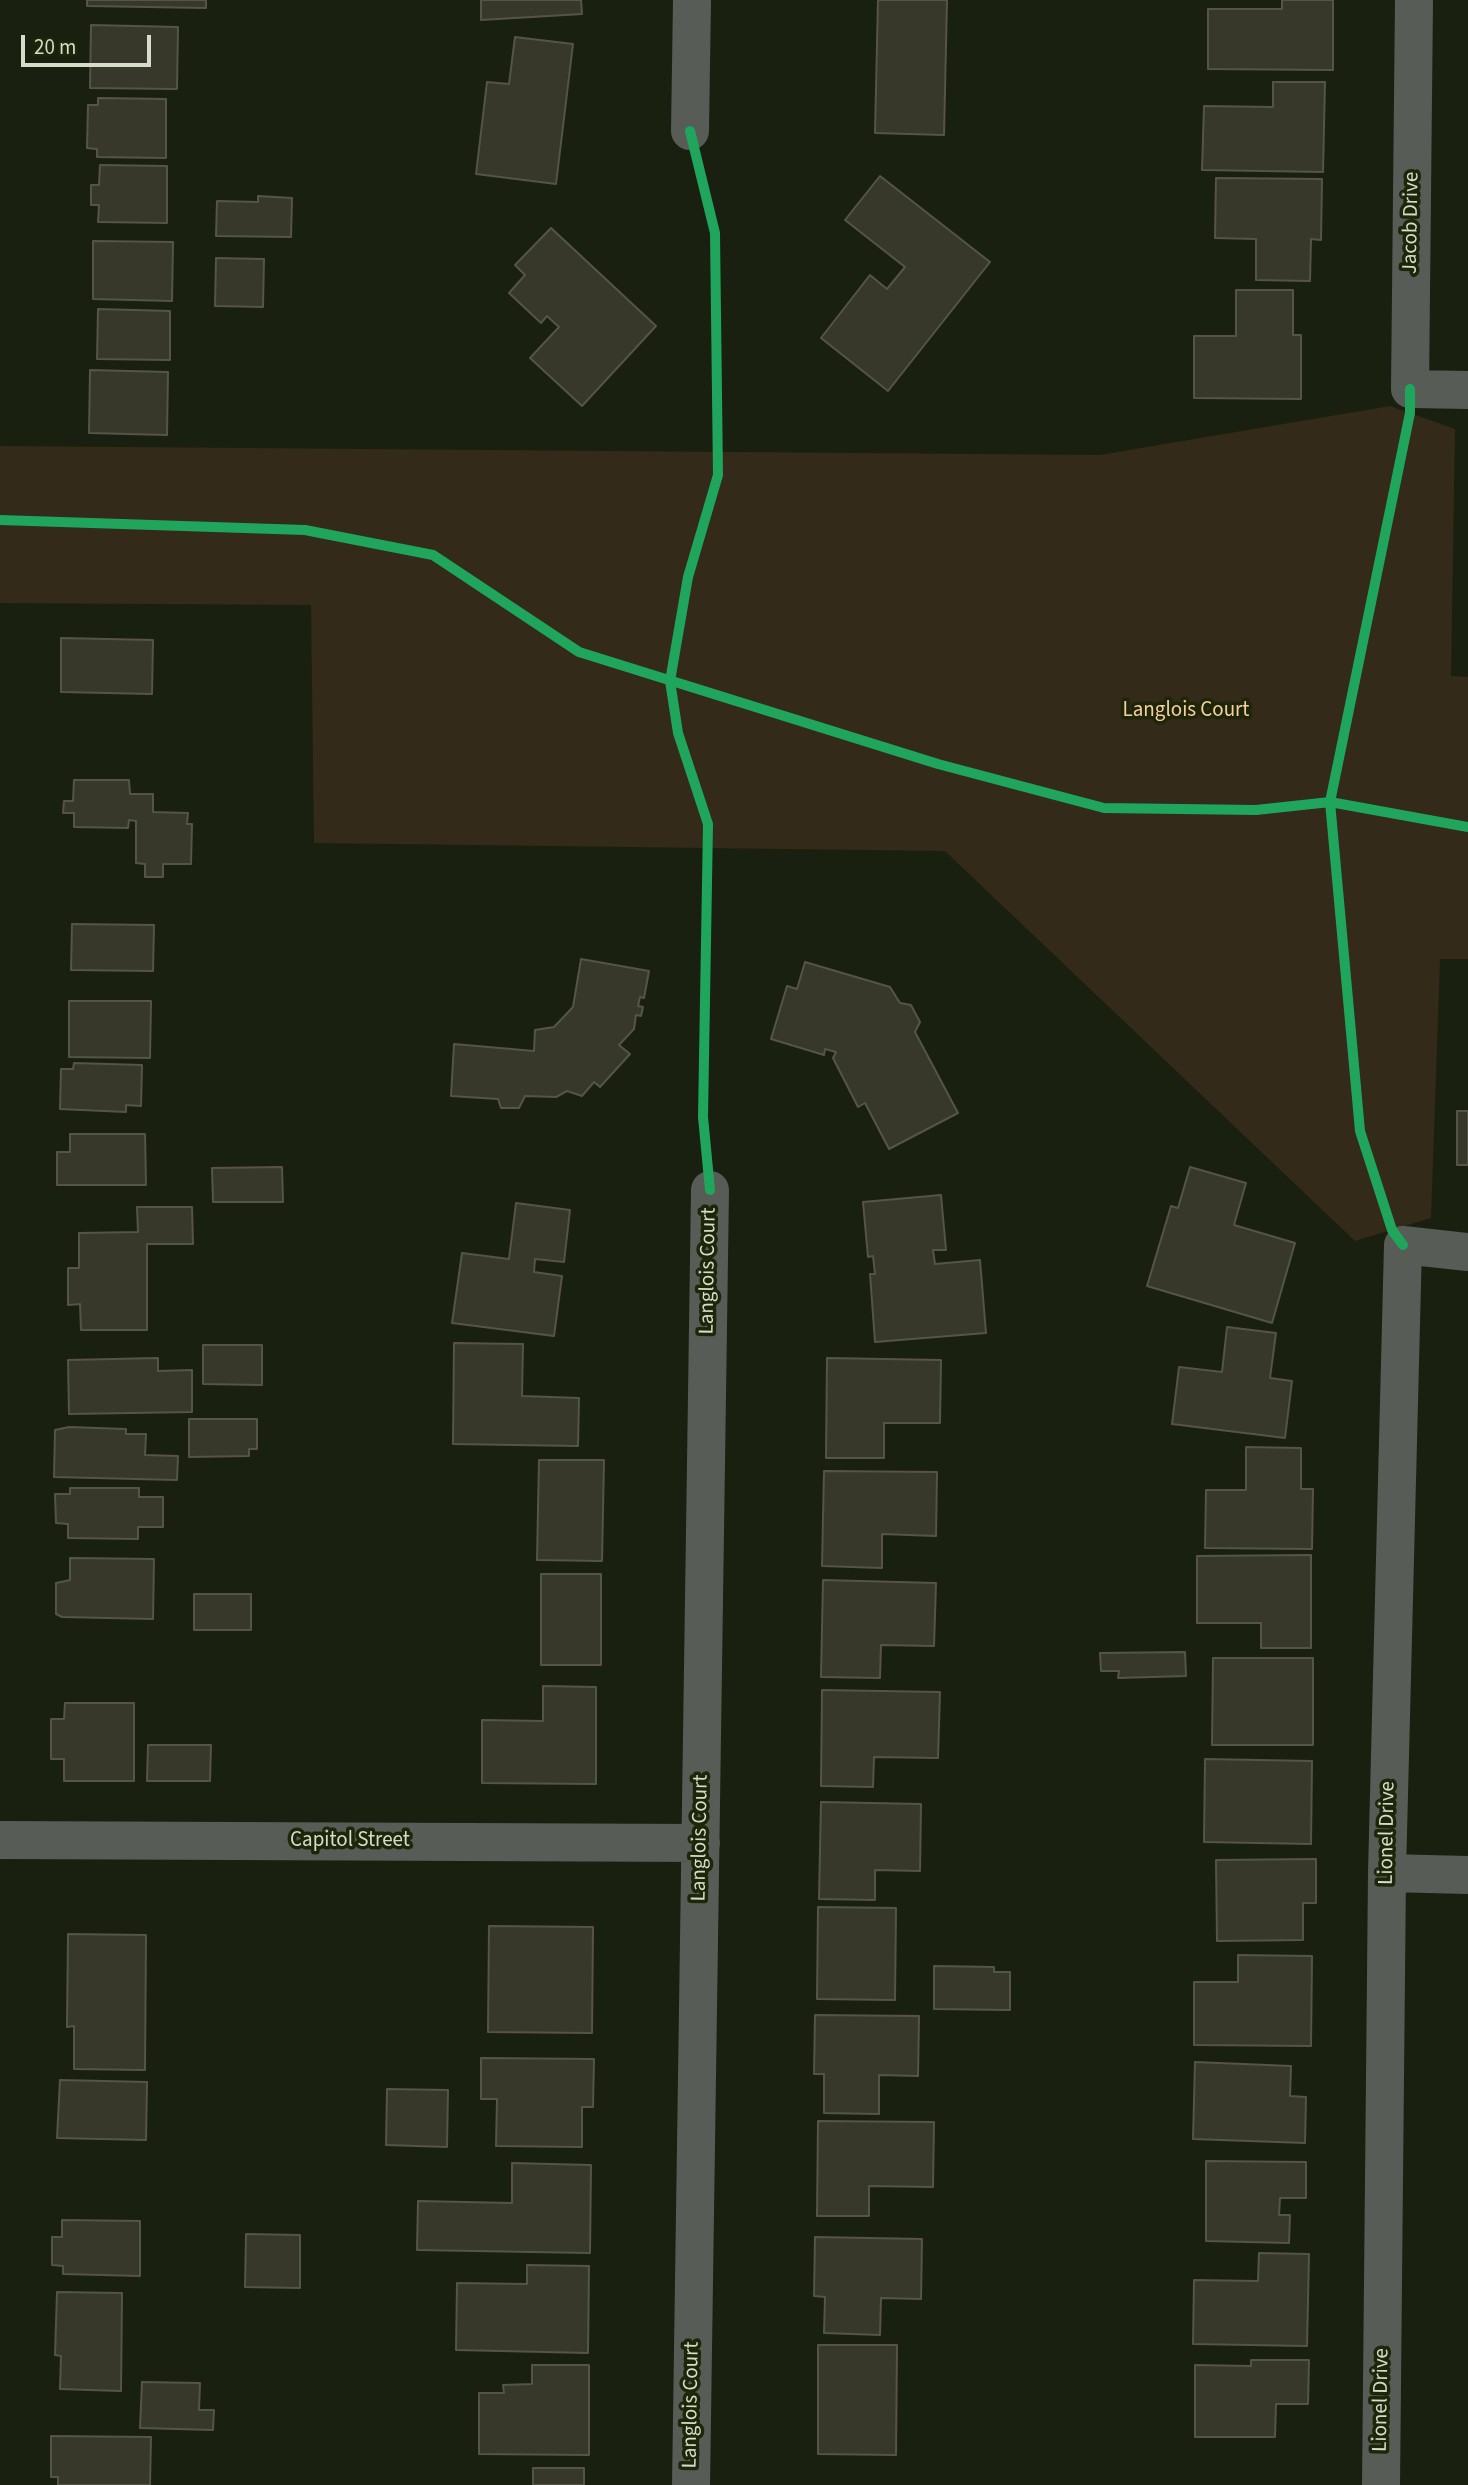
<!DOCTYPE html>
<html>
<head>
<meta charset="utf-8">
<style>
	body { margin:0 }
	#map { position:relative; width:1468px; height:2485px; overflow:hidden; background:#1a200f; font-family:"Source Sans 3",sans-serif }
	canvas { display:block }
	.scale { position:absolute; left:21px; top:35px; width:130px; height:32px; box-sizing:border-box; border:4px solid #d5dcca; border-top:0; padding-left:9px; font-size:21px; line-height:24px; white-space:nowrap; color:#d5dcca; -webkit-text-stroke:5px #1d2609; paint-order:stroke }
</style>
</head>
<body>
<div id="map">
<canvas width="1468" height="2485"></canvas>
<div class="scale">20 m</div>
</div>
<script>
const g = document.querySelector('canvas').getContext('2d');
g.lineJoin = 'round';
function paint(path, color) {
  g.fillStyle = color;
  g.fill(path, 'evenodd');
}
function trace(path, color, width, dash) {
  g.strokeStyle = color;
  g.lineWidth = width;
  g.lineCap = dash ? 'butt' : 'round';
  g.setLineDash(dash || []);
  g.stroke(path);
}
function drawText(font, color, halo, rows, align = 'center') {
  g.font = font + ' "Source Sans 3",sans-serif';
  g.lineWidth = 7;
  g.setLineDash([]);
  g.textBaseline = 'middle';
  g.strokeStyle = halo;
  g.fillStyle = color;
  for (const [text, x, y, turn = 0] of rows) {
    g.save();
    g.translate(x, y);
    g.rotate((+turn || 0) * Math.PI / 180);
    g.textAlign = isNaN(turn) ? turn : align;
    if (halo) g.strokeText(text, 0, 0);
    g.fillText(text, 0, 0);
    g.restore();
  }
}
paint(new Path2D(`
	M1390,406L1455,429L1451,676L1468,677V959H1440L1431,1218L1355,1241L945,851L314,843L311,605L0,603V446L1100,455Z`), '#342a19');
const building = new Path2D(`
	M87,0H206V8L87,6Z
	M481,0H581L582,14L481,20Z
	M878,0H947L944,135L875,133Z
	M1282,0H1333V70L1208,69V9H1282Z
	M91,25L178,27L177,89L90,88Z
	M515,37L573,44L556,184L476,174L487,82L509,84Z
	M1273,82H1325L1323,172L1202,170L1204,106L1273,107Z
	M98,98L166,99V158L97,157V149L87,148L88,105H98Z
	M100,165L167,166V223L98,222L99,205H91V185H99Z
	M880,176L990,262L888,391L821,338L870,275L887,289L905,267L845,220Z
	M1216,178L1322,179L1321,240L1311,239L1310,281L1256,280V239L1215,238Z
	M258,196L292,198L291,237L216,236L217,201L258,202Z
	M551,228L656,326L582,406L530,358L559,327L547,316L541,323L509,293L525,275L515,265Z
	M93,241L173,242L172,301L93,299Z
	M216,258L264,259L263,307L215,306Z
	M1236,290H1293V335H1301V399L1194,398V336H1236Z
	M98,309L170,311V360L97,359Z
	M90,370L168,372L167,435L89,433Z
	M61,638L153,640L152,694L61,692Z
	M74,780H129L130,794H153V812L188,813L187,824H192L191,864H163V877H145V864L136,863V821L129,820L128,828L74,827V813H63L64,801H73Z
	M72,924L154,925L153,971L71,970Z
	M581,959L649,971L644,998L640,997L638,1006L643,1007L641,1016L636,1015L634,1029L619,1045L630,1054L600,1087L594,1082L582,1096L567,1091L556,1097L525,1096L519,1108H501L498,1099L451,1096L454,1044L534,1051L535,1030L554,1027L573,1007Z
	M805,962L890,987L900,1003L911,1005L920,1022L915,1032L958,1113L889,1149L865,1103L858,1107L833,1058L836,1052L825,1049L824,1055L771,1039L787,986L797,989Z
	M69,1001H151L150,1058L69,1057Z
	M74,1063L142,1065L141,1106L126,1105V1112L60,1109L61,1069H73Z
	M1457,1111H1468V1165H1457Z
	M70,1134H145L146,1185H57V1152H70Z
	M282,1167L283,1202H213L212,1168Z
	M1190,1167L1246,1183L1234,1225L1295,1243L1272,1323L1147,1286L1171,1206L1178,1208Z
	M941,1195L946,1250H933L935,1264L980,1260L986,1333L875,1342L870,1274H875L873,1256L868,1257L863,1202Z
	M516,1203L570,1210L564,1262L535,1259L534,1272L562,1276L554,1336L452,1323L462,1253L509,1259Z
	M137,1207H192L193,1244H147V1330H81L80,1304L68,1305V1268H79V1233L138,1232Z
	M1227,1327L1276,1333L1270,1378L1292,1381L1285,1438L1172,1424L1179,1367L1222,1372Z
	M454,1343L523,1344L522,1396L579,1398L578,1446L453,1444Z
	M203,1345H262V1385L203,1384Z
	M158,1358V1371L192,1370V1412L69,1414L68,1360Z
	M827,1358L941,1360L940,1423H884V1458H826Z
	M189,1419H257V1449H249V1456L189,1457Z
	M69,1427L126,1429V1434H146L145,1455L178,1456L177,1480L54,1477L55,1430Z
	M1246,1447L1301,1448V1489H1313L1312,1549L1205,1548L1206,1490H1246Z
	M539,1460H604L602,1561L537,1560Z
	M824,1471L937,1472L936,1536L882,1534V1568L822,1566Z
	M70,1488H139V1497H163V1527H138V1539L68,1538V1524L56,1523L55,1494H70Z
	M1311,1555V1648H1261V1623H1197V1556Z
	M70,1558L154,1559L153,1619L62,1617L56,1614V1583L70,1580Z
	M541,1574H601V1665H541Z
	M823,1580L936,1583L934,1646L881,1645L880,1678L821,1677Z
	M194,1594H251V1630H194Z
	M1185,1652L1186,1676L1118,1678L1119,1671H1101L1100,1653Z
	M1213,1658H1313V1745H1212Z
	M543,1686L596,1687V1784L482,1783V1720L543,1721Z
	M822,1690L940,1692L938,1758L874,1757L873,1787L821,1786Z
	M65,1703H134V1781H64V1759H51V1719H64Z
	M148,1745H211L210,1781H147Z
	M1205,1759L1312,1761L1311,1844L1204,1842Z
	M821,1802L921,1804L920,1871L875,1870V1900L819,1899Z
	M1316,1859V1903H1303V1940L1217,1941L1216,1860Z
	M818,1907L896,1908L895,2000L817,1999Z
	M489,1926L593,1927L592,2033L488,2032Z
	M68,1934L146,1935L145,2070L74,2069V2026L67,2027Z
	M1238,1955L1312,1956L1311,2046L1194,2045V1982H1238Z
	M934,1966L994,1967V1972H1010V2010L934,2009Z
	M815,2015L919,2016L918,2076L879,2075V2114L824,2113V2074H814Z
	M481,2058L594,2059L593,2107H582V2147L496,2146L497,2099H481Z
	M1195,2062L1291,2066L1290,2096L1306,2097L1305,2143L1193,2139Z
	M60,2080L147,2082L146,2140L57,2138Z
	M387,2089L448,2090L447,2147L386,2145Z
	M818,2121L934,2122L933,2187L869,2186V2216H817Z
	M1206,2161L1306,2162V2198H1280L1279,2215H1290L1289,2243L1206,2241Z
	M512,2163L591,2165L590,2253L417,2250L418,2201L512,2203Z
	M62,2220L140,2221V2276L63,2274V2266L52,2265V2237H62Z
	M246,2234L300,2235V2288L245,2287Z
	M815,2237L922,2239L921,2299L881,2298L880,2335L824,2333L825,2297L814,2296Z
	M1259,2253L1309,2254L1307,2346L1193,2344L1194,2280L1258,2281Z
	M527,2265L589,2266L588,2353L456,2350L457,2283L527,2284Z
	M57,2292L122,2293L121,2391L60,2389L61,2356L55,2355Z
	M818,2345H897L896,2455L818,2454Z
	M1251,2360H1309L1308,2404H1276L1275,2437H1195V2365L1251,2366Z
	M532,2365H589V2455L479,2454V2393H504L503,2385L532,2384Z
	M142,2382L200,2383L199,2410H214L213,2430L140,2428Z
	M51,2436L151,2437L150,2485H58V2477H51Z
	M533,2468H584V2485H533Z`);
paint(building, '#37382a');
trace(building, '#545547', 2);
trace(new Path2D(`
	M1414,0L1410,389L1468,390
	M690,131L692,0
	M0,1840L701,1843
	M1387,1873L1468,1875
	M691,2485L710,1190
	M1381,2485L1387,1873L1403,1245L1468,1252`), '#575c56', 38);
trace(new Path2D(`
	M690,131L715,233L718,475L688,577L670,681L678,733L708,824L703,1117L710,1190
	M0,520L305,530L433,555L579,652L938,764L1104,808L1256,810L1330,802L1468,827
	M1403,1245L1392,1230L1360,1131L1330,802L1410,413V389`), '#20a55d', 10);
drawText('21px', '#d5dcca', '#1d2609', [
	["Jacob Drive",1412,223,-89],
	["Langlois Court",709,1271,-89],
	["Lionel Drive",1388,1833,-89],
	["Langlois Court",701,1838,-89],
	["Capitol Street",350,1841],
	["Lionel Drive",1382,2400,-89],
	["Langlois Court",692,2405,-89]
]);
drawText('21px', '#f7cf9f', '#1d2609', [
	["Langlois Court",1186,711]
]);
</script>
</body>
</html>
